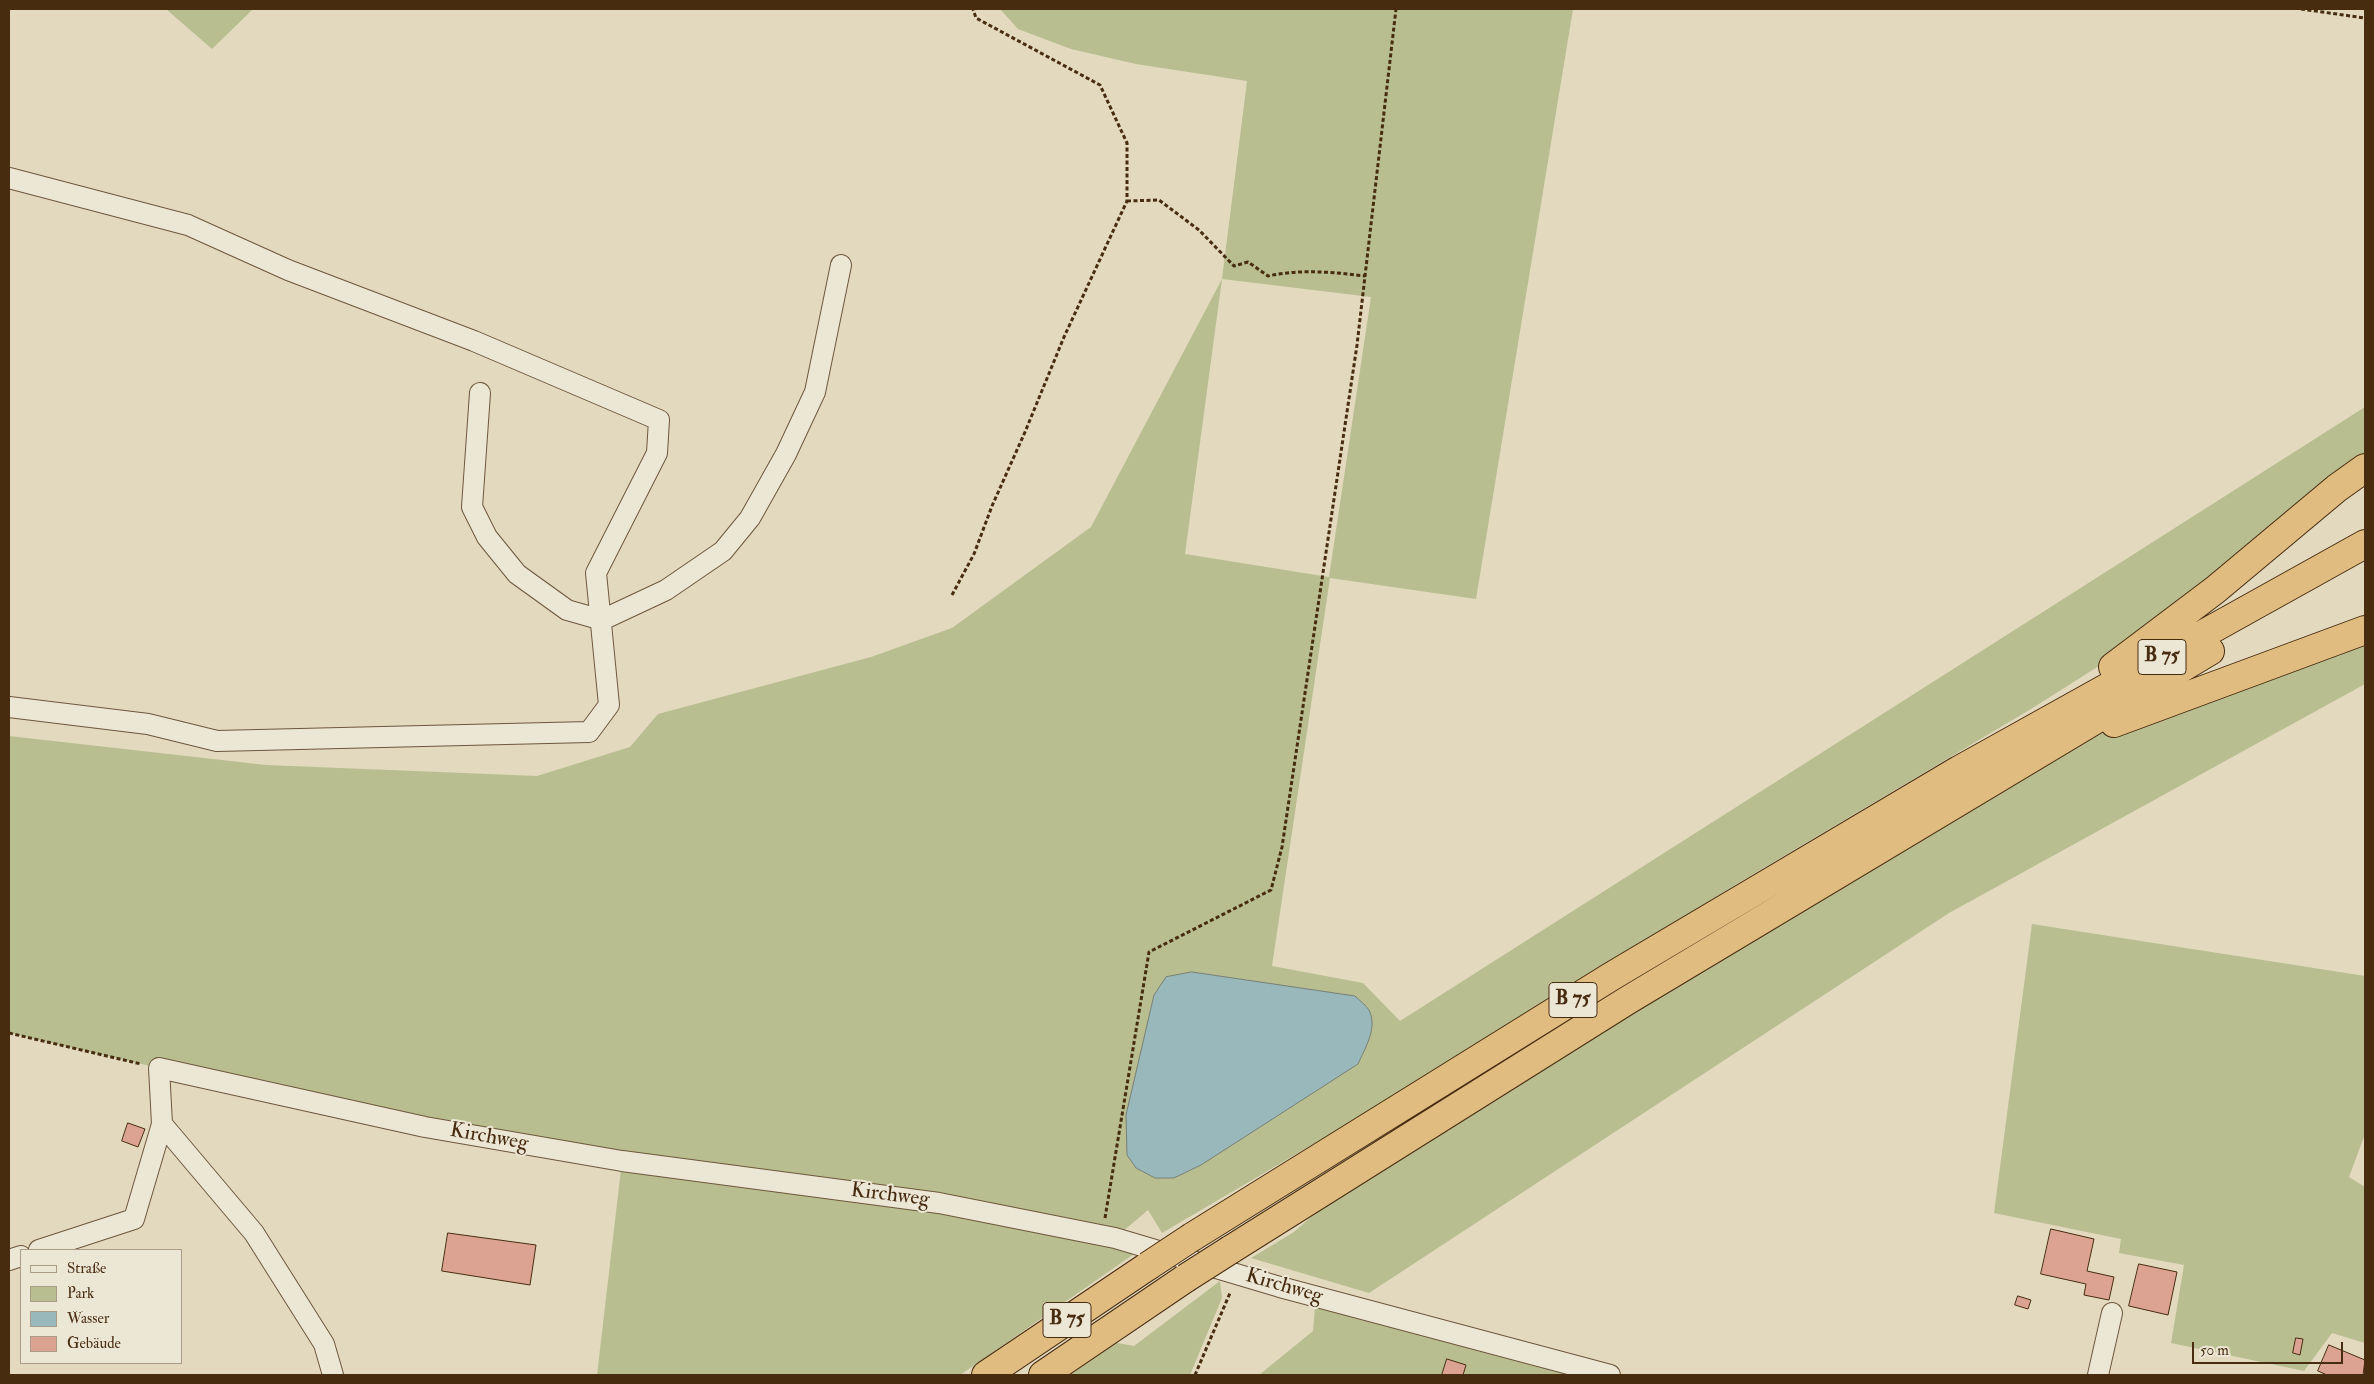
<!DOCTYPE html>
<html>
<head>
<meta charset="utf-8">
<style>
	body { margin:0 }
	#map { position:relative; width:2374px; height:1384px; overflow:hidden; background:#e2d9bf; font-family:"IM FELL Double Pica",serif }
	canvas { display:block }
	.frame { position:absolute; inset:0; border:10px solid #472c10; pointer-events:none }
	.legend { position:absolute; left:20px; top:1249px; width:162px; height:115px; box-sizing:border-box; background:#ece6d5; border:1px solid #aa9c86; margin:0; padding:6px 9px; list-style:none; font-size:15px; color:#472c10 }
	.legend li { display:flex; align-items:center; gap:10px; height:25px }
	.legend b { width:25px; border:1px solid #aa9c86 }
	.scale { position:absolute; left:2192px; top:1342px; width:151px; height:22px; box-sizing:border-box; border:2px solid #472c10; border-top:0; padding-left:6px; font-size:15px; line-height:18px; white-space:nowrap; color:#472c10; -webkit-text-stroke:4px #ece6d5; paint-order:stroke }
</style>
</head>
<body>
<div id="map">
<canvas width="2374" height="1384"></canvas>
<div class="frame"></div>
<ul class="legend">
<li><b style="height:6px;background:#ece6d5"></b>Straße</li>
<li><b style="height:14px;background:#b8be8f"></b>Park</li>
<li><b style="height:14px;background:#98b8bb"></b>Wasser</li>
<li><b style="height:14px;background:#dca392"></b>Gebäude</li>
</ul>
<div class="scale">50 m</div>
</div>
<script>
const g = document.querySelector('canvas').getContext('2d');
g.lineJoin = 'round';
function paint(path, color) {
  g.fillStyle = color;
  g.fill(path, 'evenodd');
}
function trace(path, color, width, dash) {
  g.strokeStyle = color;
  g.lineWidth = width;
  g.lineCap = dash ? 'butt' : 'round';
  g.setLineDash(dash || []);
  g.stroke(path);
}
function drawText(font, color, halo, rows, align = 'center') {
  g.font = font + ' "IM FELL Double Pica",serif';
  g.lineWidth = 4;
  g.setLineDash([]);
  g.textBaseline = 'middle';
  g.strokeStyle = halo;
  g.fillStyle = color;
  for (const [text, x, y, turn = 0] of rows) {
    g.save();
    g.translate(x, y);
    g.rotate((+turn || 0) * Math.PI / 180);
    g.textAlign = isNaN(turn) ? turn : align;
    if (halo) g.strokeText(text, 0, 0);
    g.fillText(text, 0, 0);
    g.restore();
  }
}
paint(new Path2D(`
	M166,9H253L212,49Z
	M1000,9H1573L1476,599L1330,578L1272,966L1363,983L1400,1021L2365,407V455L2102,664L2031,709L1735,885L1366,1113L1162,1233L1148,1210L1115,1238L1089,1240L1134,1254L960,1375H597L622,1161L159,1068L9,1033V736L266,765L537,776L630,747L658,714L871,657L952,628L1091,527L1222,279L1247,81L1136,64L1071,49L1018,29ZM1222,279L1371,297L1329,577L1185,554Z
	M2365,633V684L1949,913L1369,1293L1251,1258L1294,1232L1318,1211L1503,1089L2058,756L2106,731Z
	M2032,924L2365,976V1134L2349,1177L2365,1187V1343L2332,1333L2304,1371L2171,1343L2184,1265L2119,1253L2121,1239L1994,1213Z
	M1220,1281L1222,1298L1190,1375H1063L1112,1342L1134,1346Z
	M1316,1296L1610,1375H1259L1313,1331Z`), '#b8be8f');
const water = new Path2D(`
	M1192,972L1355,996C1359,1000 1366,1005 1369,1010C1378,1028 1365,1048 1358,1064L1201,1165L1174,1178H1155L1136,1168L1127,1155L1126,1115L1154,995L1166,977Z`);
paint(water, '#98b8bb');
trace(water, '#788077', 1);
const building = new Path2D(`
	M128,1123L145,1129L138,1147L122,1141Z
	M2051,1229L2094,1239L2087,1271L2114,1277L2109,1300L2084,1295L2086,1284L2041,1274Z
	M448,1233L536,1245L530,1285L442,1271Z
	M2139,1264L2177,1272L2168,1315L2129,1306Z
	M2018,1296L2031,1300L2028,1309L2015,1305Z
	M2296,1338L2303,1339L2300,1355L2293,1353Z
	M2329,1345L2365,1360L2363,1375H2327L2318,1371Z
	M1447,1359L1466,1365L1463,1375H1442Z`);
paint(building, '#dca392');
trace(building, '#472c10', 1);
const minor = new Path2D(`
	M9,178L188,225L288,270L474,341L659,420L657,453L596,573L609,705L589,732L217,741L148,724L9,707
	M480,393L472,507L487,537L517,574L567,610L602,620L666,590L723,551L750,518L786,454L815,392L841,265
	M162,1124L254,1233L324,1344L333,1375
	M39,1250L134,1219L162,1124L159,1068L425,1127L622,1161L939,1203L1115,1238L1280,1287L1610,1375
	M9,1260L21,1256
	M2098,1375L2112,1313`);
const highway = new Path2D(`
	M2113,667L2215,590L2337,488L2365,468
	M2114,723L2365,630
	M1192,1237L1612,976L1959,770L2365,544
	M1230,1250L1628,1000L2210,651
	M986,1375L1148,1266
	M1043,1375L1186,1278`);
trace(minor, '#6e573c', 22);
trace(highway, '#472c10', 30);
trace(new Path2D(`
	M2301,9L2365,18
	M1127,201L1159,200L1199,230L1234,266L1248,262L1268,276C1301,269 1332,272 1365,276
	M952,595L974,554L992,506L1025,432L1064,337L1127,201V143L1100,85L976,18L973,9
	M9,1033L141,1064
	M1105,1218L1149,952L1271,890L1282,847L1357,345L1396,9
	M1195,1375L1230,1293`), '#472c10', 3, [4, 2.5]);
trace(minor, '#ece6d5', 20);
trace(highway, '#e1bc80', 28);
const highwayBridge = new Path2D(`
	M1148,1266L1192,1237
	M1186,1278L1230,1250`);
trace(highwayBridge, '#472c10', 30, []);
trace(highwayBridge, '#e1bc80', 28);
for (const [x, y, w] of [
	[2162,657,48],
	[1573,1000,48],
	[1067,1320,48]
]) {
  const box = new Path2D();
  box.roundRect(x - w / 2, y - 17.5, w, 35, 4);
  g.fillStyle = '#ece6d5';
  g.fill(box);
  trace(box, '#472c10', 1);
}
drawText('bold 20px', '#472c10', null, [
	["B 75",2162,657],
	["B 75",1573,1000],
	["B 75",1067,1320]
]);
drawText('21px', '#472c10', '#ece6d5', [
	["Kirchweg",489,1138,10],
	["Kirchweg",890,1196,7],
	["Kirchweg",1284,1287,16]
]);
</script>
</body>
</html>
